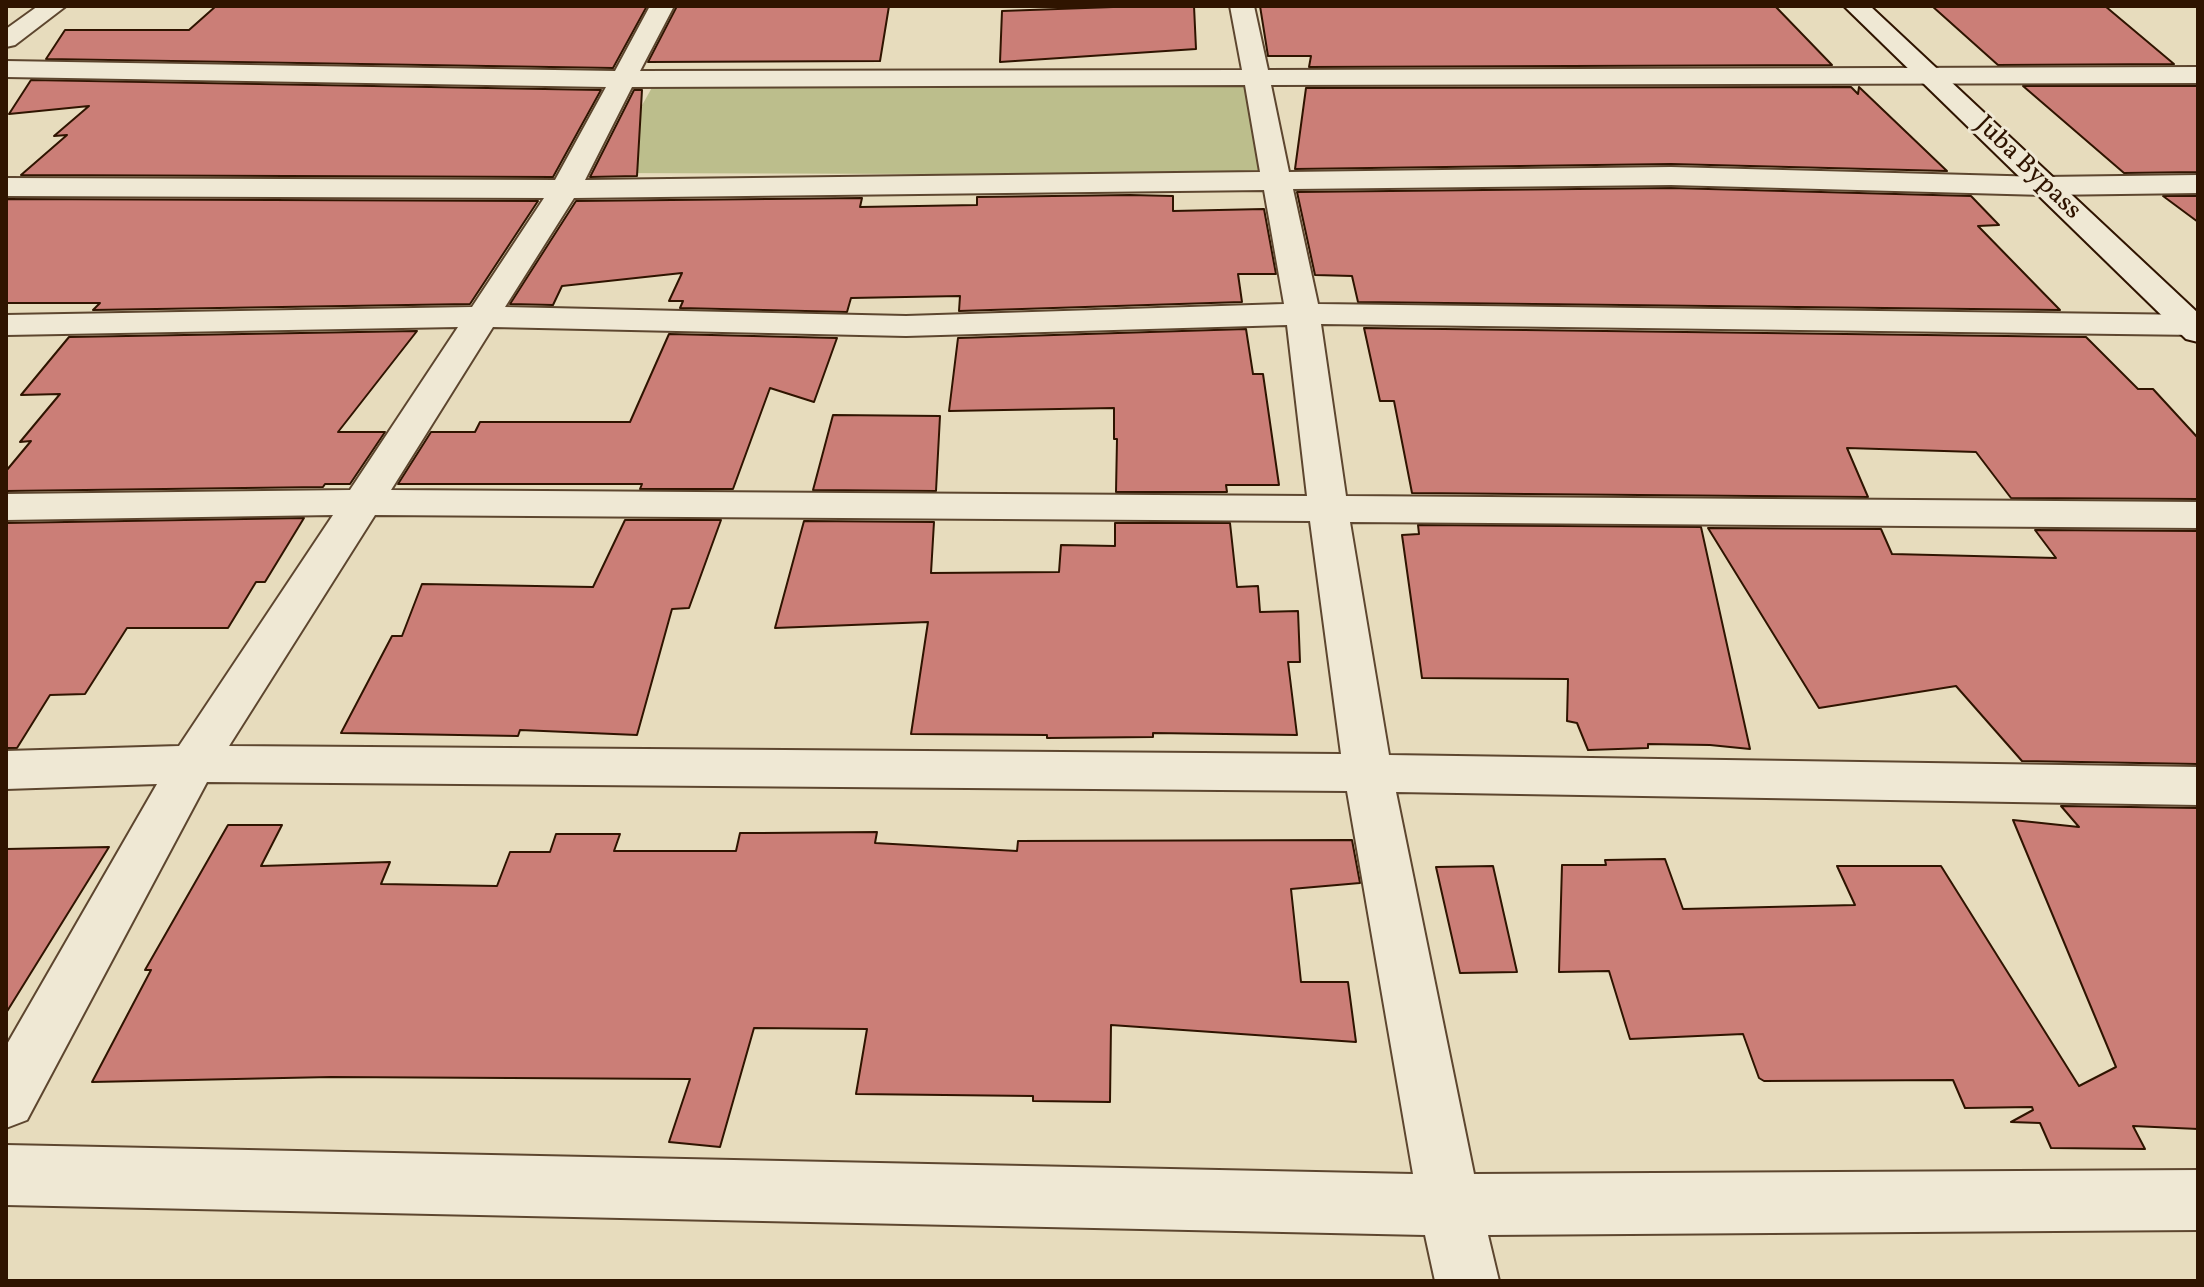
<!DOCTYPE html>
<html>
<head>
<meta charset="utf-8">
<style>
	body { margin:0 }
	#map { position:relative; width:2204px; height:1287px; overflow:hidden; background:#e7dcbd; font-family:Vollkorn,serif }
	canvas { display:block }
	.frame { position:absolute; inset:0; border:8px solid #2f1400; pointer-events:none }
</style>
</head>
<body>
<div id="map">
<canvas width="2204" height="1287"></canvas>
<div class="frame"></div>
</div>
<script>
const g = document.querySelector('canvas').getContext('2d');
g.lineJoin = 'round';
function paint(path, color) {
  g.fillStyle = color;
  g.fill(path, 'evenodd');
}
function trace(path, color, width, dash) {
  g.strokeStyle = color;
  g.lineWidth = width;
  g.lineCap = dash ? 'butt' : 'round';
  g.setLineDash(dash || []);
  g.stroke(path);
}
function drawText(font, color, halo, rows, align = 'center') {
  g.font = font + ' Vollkorn,serif';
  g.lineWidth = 6;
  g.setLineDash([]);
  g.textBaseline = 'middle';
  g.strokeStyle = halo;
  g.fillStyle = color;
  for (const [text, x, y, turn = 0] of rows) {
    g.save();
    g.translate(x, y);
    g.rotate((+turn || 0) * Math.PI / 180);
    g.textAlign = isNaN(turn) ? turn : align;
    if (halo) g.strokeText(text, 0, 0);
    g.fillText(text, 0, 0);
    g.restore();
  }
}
paint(new Path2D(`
	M654,84L1249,86L1262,175L604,173Z`), '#bcbe8c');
const building = new Path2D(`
	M216,6H647L613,68L46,59L65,30H189Z
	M677,6H889L880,61L648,62Z
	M1141,6H1194L1196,49L1000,62L1002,11Z
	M1260,6H1775L1832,65L1309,67L1311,56H1268Z
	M1932,6H2105L2174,64L1998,65Z
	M31,80L601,90L553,177L21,175L67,135L54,136L89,106L9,114Z
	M2023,86H2198V172L2124,173Z
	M1851,87L1858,94L1859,87L1947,171L1671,164L1295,169L1306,88Z
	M634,90H642L637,176L590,177Z
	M1671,188L1971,196L1999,225L1978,226L2060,310L1358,302L1352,276L1315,275L1297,192Z
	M1130,195L1173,196V211L1264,209L1276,274H1238L1242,302L959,311L960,296L851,298L847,312L680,308L683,301H669L682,273L562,286L553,305L510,304L576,201L862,198L860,207L977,205V197Z
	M2163,196H2198V222Z
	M6,199L538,201L470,304L93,310L100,303H6Z
	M1364,328L2086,337L2138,389H2153L2198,438V499L2011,498L1976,452L1847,448L1868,497L1412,493L1394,401H1380Z
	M1246,329L1253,374H1263L1279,485H1226L1227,492H1116L1117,439H1114V408L949,411L958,338Z
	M417,331L338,432H385L350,484H325L323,487L6,491V471L31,441L20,442L60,394L21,395L69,337Z
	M669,334L837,338L814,402L770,388L733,489H640L642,484H398L431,432H475L480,422H630Z
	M833,415L940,416L936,491L813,490Z
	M304,518L265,582H256L228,628H127L85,694L50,695L17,748H6V523Z
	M625,520H721L689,608L672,609L637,735L520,730L518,736L341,733L392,636H402L422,584L593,587Z
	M804,521L934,522L931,573L1059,572L1061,545L1115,546V523H1230L1237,587L1258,586L1260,612L1298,611L1300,662H1288L1297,735L1153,733V737L1047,738V735L911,734L928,622L775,628Z
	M1418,525L1701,527L1750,749L1710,745L1648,744V748L1588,750L1577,723L1567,721L1568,679L1422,678L1402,535L1419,534Z
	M1708,528L1881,529L1892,554L2056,558L2035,530L2198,531V764L2022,761L1956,686L1819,708Z
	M2061,806L2198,808V1129L2133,1126L2145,1149L2051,1148L2040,1123L2011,1122L2033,1110L2032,1107L1965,1108L1953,1080L1764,1081L1759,1078L1743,1034L1630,1039L1609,971L1559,972L1562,865H1606L1605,860L1665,859L1683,909L1855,905L1837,866H1941L2079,1086L2116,1067L2013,820L2079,827Z
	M228,825H282L261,866L390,862L381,884L497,886L510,852H550L556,834H620L614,851H736L740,833H762L877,832L875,843L1017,851L1018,841L1352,840L1360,883L1291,889L1301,982H1348L1356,1042L1111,1025L1110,1102L1033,1101V1096L856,1094L867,1029L754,1028L720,1147L669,1142L690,1079L331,1077L92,1082L151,970H145Z
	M109,847L6,1013V849Z
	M1493,866L1517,972L1460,973L1436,867Z`);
paint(building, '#cb7e77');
trace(building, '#2f1400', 2);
const street = new Path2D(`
	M38,6H66L15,45L6,47V29Z
	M650,6H674L640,71L1242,70L1230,6H1254L1268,70L2198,67V83L1271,85L1289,172L1671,167L2044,177L2198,175V193L2044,195L1671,185L1293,189L1318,304L2198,315V335L1321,324L1346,496L2198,502V528L1350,522L1389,755L2198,767V805L1396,792L1474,1174L2198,1170V1230L1488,1235L1499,1281H1435L1425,1235L6,1205V1145L1413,1174L1347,791L207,782L27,1120L6,1128V1046L157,784L6,789V751L179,746L333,515L6,520V494L350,490L458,327L6,335V315L472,307L544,198L6,196V178L555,180L606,87L6,77V61L615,71ZM1245,85L1260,172L585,180L632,87ZM1264,190L1284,304L906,316L505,307L574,198ZM1287,325L1307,496L391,490L493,327L906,336ZM375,515L1310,521L1341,754L229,746Z`);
const secondary = new Path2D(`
	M1844,6H1870L2198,313V342L2186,339Z`);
trace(street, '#5d462f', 4);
trace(secondary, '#2f1400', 4);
paint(street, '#efe8d4');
paint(secondary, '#efe8d4');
drawText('26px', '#2f1400', '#efe8d4', [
	["Juba Bypass",2027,169,44]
]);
</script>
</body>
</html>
